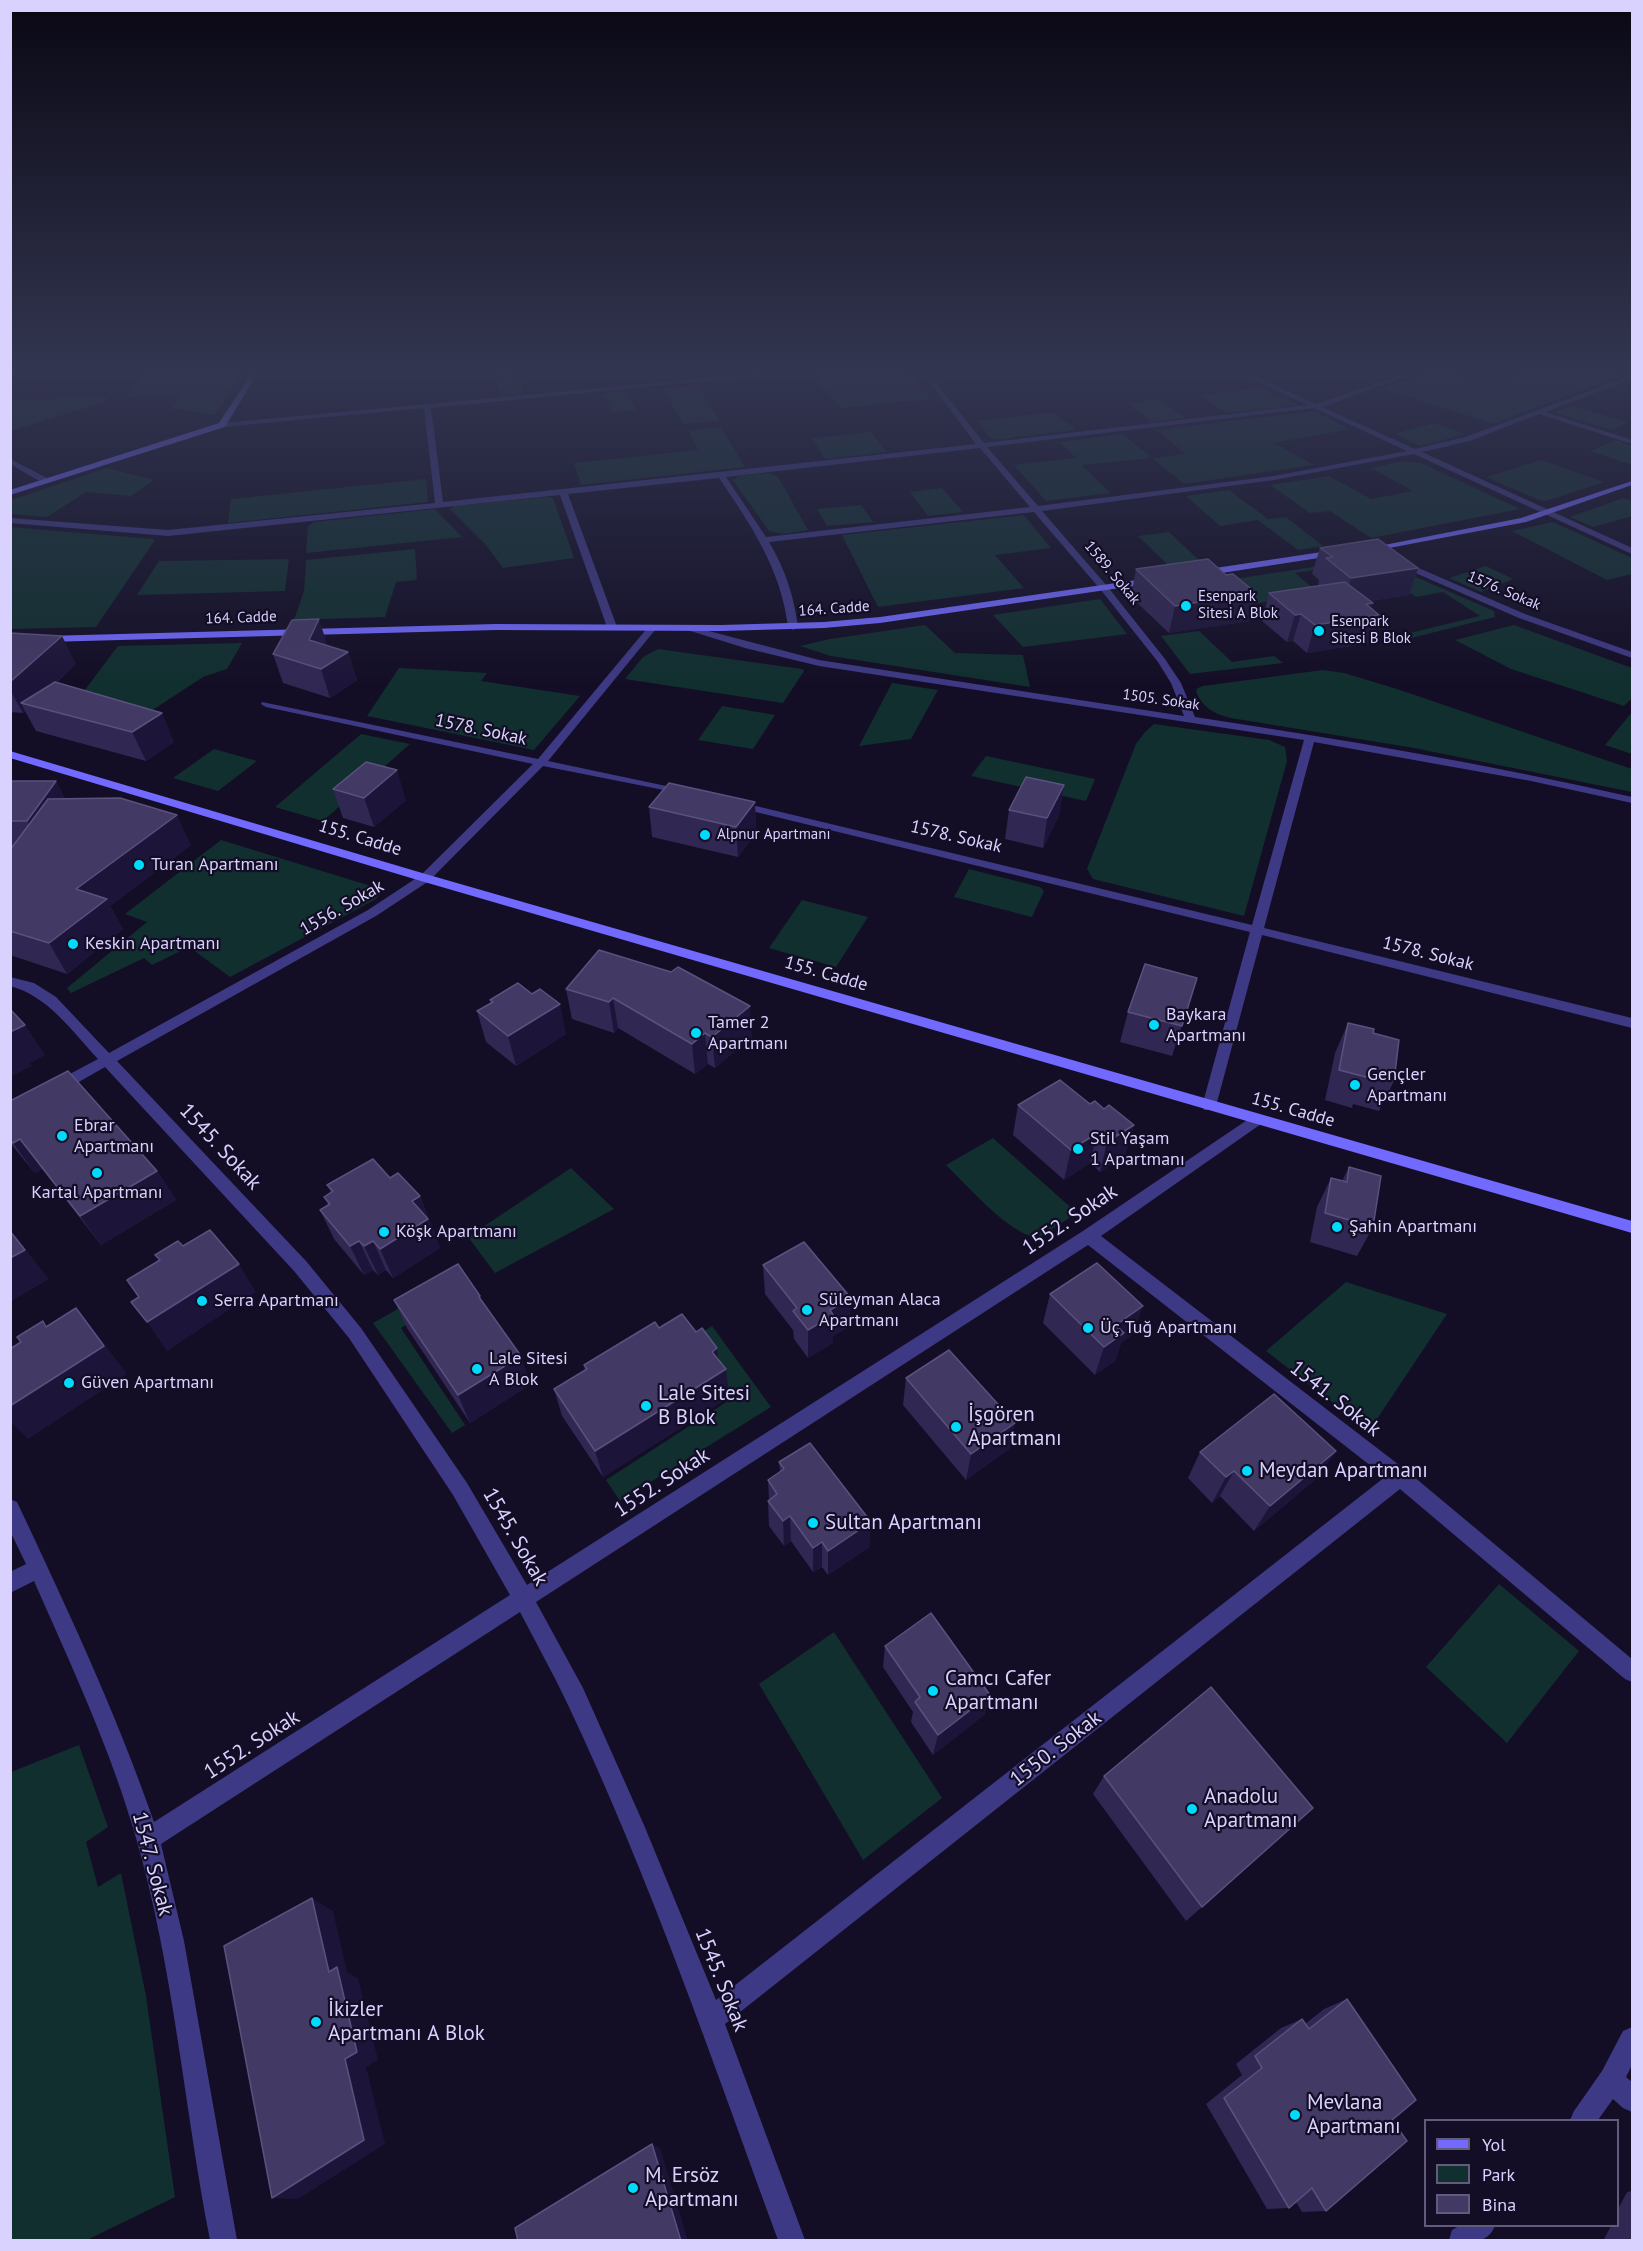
<!DOCTYPE html>
<html>
<head>
<meta charset="utf-8">
<style>
	body { margin:0 }
	#map { position:relative; width:1643px; height:2251px; overflow:hidden; background:#130e25; font-family:"PT Sans",sans-serif }
	canvas { display:block }
	.frame { position:absolute; inset:0; border:12px solid #d9d2ff; pointer-events:none }
	.legend { position:absolute; left:1424px; top:2119px; width:195px; height:108px; box-sizing:border-box; background:#130e25; border:2px solid #625c7c; margin:0; padding:8px 10px; list-style:none; font-size:18px; color:#d9d2ff }
	.legend li { display:flex; align-items:center; gap:12px; height:30px }
	.legend b { width:30px; border:2px solid #625c7c }
</style>
</head>
<body>
<div id="map">
<canvas width="1643" height="2251"></canvas>
<div class="frame"></div>
<ul class="legend">
<li><b style="height:8px;background:#7269ff"></b>Yol</li>
<li><b style="height:16px;background:#112f2f"></b>Park</li>
<li><b style="height:16px;background:#433965"></b>Bina</li>
</ul>
</div>
<script>
const g = document.querySelector('canvas').getContext('2d');
g.lineJoin = 'round';
function paint(path, color) {
  g.fillStyle = color;
  g.fill(path, 'evenodd');
}
function trace(path, color, width, dash) {
  g.strokeStyle = color;
  g.lineWidth = width;
  g.lineCap = dash ? 'butt' : 'round';
  g.setLineDash(dash || []);
  g.stroke(path);
}
function drawText(font, color, halo, rows, align = 'center') {
  g.font = font + ' "PT Sans",sans-serif';
  g.lineWidth = 4.5;
  g.setLineDash([]);
  g.textBaseline = 'middle';
  g.strokeStyle = halo;
  g.fillStyle = color;
  for (const [text, x, y, turn = 0] of rows) {
    g.save();
    g.translate(x, y);
    g.rotate((+turn || 0) * Math.PI / 180);
    g.textAlign = isNaN(turn) ? turn : align;
    if (halo) g.strokeText(text, 0, 0);
    g.fillText(text, 0, 0);
    g.restore();
  }
}
paint(new Path2D(`
	M144,374H242L214,415L171,408L179,395L126,397Z
	M494,374H518L523,393L501,395Z
	M812,374H910L930,399L841,408Z
	M1423,374H1456L1490,384L1515,374H1625L1494,424L1383,389Z
	M697,385L720,421L683,424L663,388Z
	M1261,388L1299,405L1225,413L1200,395Z
	M628,392L636,410L612,412L604,394Z
	M107,396L111,397L98,404L11,431V400Z
	M1160,399L1185,418L1152,422L1128,403Z
	M1572,405L1628,423L1610,430L1553,412Z
	M1314,411L1350,429L1274,443L1314,465L1184,484L1152,458L1082,465L1110,493L1046,501L1014,465L1076,458L1060,442L1123,434L1152,458L1186,454L1156,430Z
	M1053,412L1076,430L992,440L977,421Z
	M1434,423L1466,434L1420,446L1395,434Z
	M721,427L745,467L581,485L574,463L698,450L688,430Z
	M871,432L887,452L825,459L812,438Z
	M1616,440L1632,446V465L1590,451Z
	M1541,460L1604,482L1546,501L1539,500L1486,477Z
	M1404,461L1421,463L1520,509L1371,538L1330,511L1310,513L1270,485L1329,476L1371,499L1413,491L1371,468Z
	M107,468L154,480L131,496L86,492L47,517L11,514V500Z
	M769,473L778,477L808,530L783,534L769,531L733,480L739,476Z
	M426,479L428,502L228,523L231,499Z
	M942,488L963,512L928,516L910,492Z
	M1229,490L1268,519L1286,517L1323,546L1298,550L1258,520L1220,526L1186,496Z
	M547,497L553,498L574,558L503,568L486,545L450,509L454,506Z
	M1623,498L1632,501V516L1593,527L1570,517Z
	M861,505L873,522L827,526L817,509Z
	M435,509L462,537L306,553L308,526L314,522Z
	M1024,515L1051,548L995,555L1024,588L878,607L842,535Z
	M1553,522L1632,558V574L1607,580L1512,531Z
	M10,527L153,539L155,540L96,627L11,629Z
	M1169,532L1202,563L1171,568L1138,536Z
	M415,549L417,580L396,582L385,617L294,620L304,591L306,560Z
	M1372,558L1494,611L1495,617L1387,644L1381,640L1480,616L1443,592L1416,597L1368,562L1295,573L1320,594L1244,605L1255,616L1240,618L1202,584Z
	M289,559L285,591L137,595L159,561Z
	M1486,566L1513,579L1481,592L1449,578Z
	M1100,599L1127,634L1023,647L993,615Z
	M925,625L955,653L1023,655L1030,687L831,656L800,646L830,639Z
	M1514,625L1632,668V698L1624,706L1511,669L1455,640Z
	M1199,631L1232,662L1274,656L1283,663L1190,674L1161,636Z
	M242,643L227,669L203,677L145,715L84,691L118,646Z
	M658,649L802,669L804,671L783,703L625,679L643,657Z
	M399,668L487,673L481,681L580,696L534,750L367,716Z
	M1323,670L1344,673L1397,689L1632,769V792L1414,748L1231,718C1215,714 1202,708 1196,691L1198,688L1203,686Z
	M892,683L938,690L911,739L859,746Z
	M722,706L775,715L753,749L698,740Z
	M1632,712V754L1605,745Z
	M1154,724L1269,740L1285,747L1287,761L1244,916L1093,879L1087,869L1136,744L1145,732Z
	M361,734L410,744L323,821L275,807Z
	M214,749L257,761L218,791L173,778Z
	M986,756L1095,779L1086,801L971,776Z
	M221,840L384,890L376,899L230,977L189,947L152,965L144,958L71,993L67,988L147,922L125,914Z
	M969,869L1040,887L1044,891L1032,917L954,897Z
	M802,900L868,917L836,967L769,948Z
	M993,1138L1077,1213L1040,1237C1014,1240 965,1183 946,1165Z
	M571,1168L614,1209L495,1273L468,1237Z
	M456,1276L422,1315L401,1328L465,1425L452,1433L373,1323Z
	M1346,1282L1447,1314L1369,1431L1266,1351Z
	M712,1326L771,1407L620,1501L606,1480L734,1397L721,1380L726,1376L708,1351L689,1341Z
	M1499,1584L1579,1651L1507,1743L1426,1667Z
	M834,1632L942,1798L863,1860L759,1684Z
	M79,1745L108,1827L86,1842L98,1887L121,1873L146,1996L175,2197L87,2240H11V1772Z`), '#112f2f');
paint(new Path2D(`
	M754,374H775L431,408L443,502L976,444L923,374H929L984,443L1307,405L1242,374H1250L1316,404L1404,374H1412L1322,407L1415,449L1465,437L1632,375V379L1546,412L1632,440V444L1539,414L1470,441L1422,452L1632,548V554L1414,454L1274,480L1042,511L1107,586L1165,659L1181,683L1195,717C1342,739 1487,764 1632,797V803L1531,781L1314,742L1264,928L1632,1018V1028L1262,935L1216,1106L1214,1110H1204L1202,1106L1250,932L731,806V802L735,801L1252,925L1304,740L819,666L745,648L681,628L686,625L819,660L1184,716L1171,683L1158,662L1101,590L1034,512L769,542C785,569 794,596 798,627L793,630L788,627C781,569 751,525 719,478L568,494L617,627L612,630L607,627L560,495L168,536L10,523V518L168,530L435,503L424,408L222,427L218,425L222,423ZM1314,408L1407,451L1274,476L1038,506L987,447ZM980,448L1030,507L766,537L726,477Z
	M10,459L49,479L50,481L43,483L10,464Z
	M1400,560L1525,614L1632,652V658L1519,618L1397,565L1396,563Z
	M652,625L657,628L655,630L548,761L685,790L689,791V795L543,766L429,881L376,916L117,1061L306,1261L361,1328L467,1483L527,1585L1083,1231L1256,1114L1261,1116L1263,1120L1261,1124L1101,1236L1407,1471L1632,1659V1682L1625,1679L1400,1489L725,2024L805,2240H778C712,2060 650,1878 568,1705C553,1673 536,1643 520,1612L161,1844L184,1941L237,2240H210C184,2107 174,1969 136,1838C111,1750 71,1665 34,1581L10,1593V1572L26,1564L10,1531V1499L17,1502C66,1606 116,1712 154,1822L510,1595L453,1495L349,1338L294,1271L105,1067L63,1091H53L51,1087L53,1083L98,1059C72,1031 48,996 10,986V977L34,983L56,997L109,1053L368,910L421,875L533,764L266,707L261,704L262,702L538,759L649,626ZM1088,1245L1385,1477L716,2000L644,1825L583,1688L536,1602Z
	M1632,2027V2065L1626,2077L1632,2082V2112L1623,2108L1613,2099L1598,2120H1570L1574,2111L1602,2071L1623,2031Z
	M1459,2226H1495C1486,2247 1468,2240 1449,2240L1452,2230Z`), '#3e3984');
paint(new Path2D(`
	M251,374H257L225,427L10,495V490L219,423Z
	M1632,481V485L1526,522L1368,552L1364,549L1521,518Z
	M1335,550L1339,553L1338,555L1202,576L1198,573L1202,570Z
	M1151,578L1156,581L1154,583L880,623L824,628L721,631L496,630L45,642L40,639L45,636L496,624L721,625L824,622L880,617Z
	M10,751L429,875L1632,1221V1233L421,881L10,758Z`), '#7269ff');
paint(new Path2D(`
	M1320,548L1418,568L1409,595L1370,601L1373,603L1371,609L1379,615L1370,643L1307,653L1293,641L1287,642L1262,621L1269,593L1318,586L1319,580L1312,574Z
	M1136,569L1226,575L1256,593L1249,621L1169,633L1131,597Z
	M10,633L76,664L56,683L174,742L146,761L36,731L25,711L23,713L10,712Z
	M328,646L348,652L357,680L330,698L283,683L273,654Z
	M10,780L11,781H56L65,799L191,845L110,906L123,929L67,974L10,955Z
	M1064,785L1059,815L1043,848L1005,839L1009,810Z
	M333,789L406,800L374,827L343,818Z
	M755,802L756,832L738,857L652,837L649,807Z
	M599,950L752,1037L715,1068L708,1064L695,1074L618,1028L614,1033L572,1019L566,989Z
	M1197,978L1172,1056L1120,1042L1128,1012Z
	M490,1000L566,1034L516,1066L486,1042L477,1011L491,1003Z
	M1348,1023L1373,1033L1394,1081L1379,1111L1353,1104L1352,1108L1325,1100L1335,1053Z
	M10,1101L157,1171L176,1200L101,1245L42,1169L35,1173L10,1143Z
	M1090,1104L1104,1109L1134,1125L1125,1155L1100,1172L1090,1163L1064,1180L1013,1135L1018,1105Z
	M1349,1167L1373,1227L1357,1256L1310,1242L1317,1207L1331,1178L1342,1181Z
	M390,1178L420,1196L440,1248L393,1278L386,1270L378,1275L373,1270L364,1275L334,1239L320,1210L328,1205L324,1197L331,1193L327,1185Z
	M763,1265L850,1326L833,1336V1343L808,1358L794,1339L793,1330L765,1294Z
	M1050,1294L1133,1334L1121,1343L1115,1361L1095,1375L1043,1323Z
	M480,1296L483,1304L531,1384L470,1423L407,1328L394,1300Z
	M719,1361L729,1397L603,1477L562,1416L554,1389L585,1370L584,1365Z
	M906,1378L1015,1423L1009,1449L966,1480L903,1405Z
	M1336,1451L1318,1477L1254,1531L1220,1496L1212,1503L1188,1478L1200,1452Z
	M779,1462L871,1522L869,1547L828,1575L822,1567L813,1572L791,1541L784,1546L769,1526L768,1501L769,1500L768,1480L780,1472Z
	M885,1646L990,1695L984,1715L933,1755L911,1722L913,1712L883,1667Z
	M1104,1776L1202,1907L1186,1921L1093,1794Z
	M1347,1999L1392,2120L1326,2211L1302,2212L1296,2202L1289,2208L1267,2209L1206,2104L1242,2075L1236,2064L1281,2028L1302,2019L1305,2024L1324,2009Z
	M1632,2191V2241H1603L1611,2226H1617V2211L1627,2192Z`), '#312753');
paint(new Path2D(`
	M1418,568L1409,595L1343,605L1351,578Z
	M1256,593L1249,621L1169,633L1175,606Z
	M1373,603L1368,617L1379,615L1370,643L1307,653L1315,625L1366,604Z
	M1301,614L1293,641L1287,642L1295,615Z
	M319,619L328,647L309,640Z
	M62,636L76,664L31,705L21,703L25,711L23,713L10,690V682Z
	M348,652L357,680L330,698L321,669Z
	M162,713L174,742L146,761L132,732Z
	M397,770L406,800L374,827L364,798Z
	M56,781L71,811L44,851L27,821Z
	M1064,785L1059,815L1043,848L1047,818Z
	M755,802L756,832L738,857L736,827Z
	M177,815L191,845L110,906L123,929L67,974L49,943L76,889Z
	M613,998L618,1028L614,1033L609,1002Z
	M560,1004L566,1034L516,1066L508,1036Z
	M750,1006L752,1037L715,1068L712,1037Z
	M25,1025L45,1055L30,1063L32,1066L10,1077V1032Z
	M705,1033L708,1064L695,1074L692,1044Z
	M1134,1125L1125,1155L1100,1172L1107,1142Z
	M1097,1133L1090,1163L1064,1180L1071,1150Z
	M20,1139L42,1169L35,1173L13,1143Z
	M157,1171L176,1200L101,1245L80,1216Z
	M420,1196L440,1248L393,1278L380,1249L412,1201Z
	M10,1230L49,1279L10,1302Z
	M359,1241L373,1270L364,1275L350,1246Z
	M373,1241L386,1270L378,1275L364,1246Z
	M239,1264L256,1292L167,1351L147,1322Z
	M851,1298L850,1326L833,1336V1343L808,1358V1330L830,1310Z
	M1143,1306L1133,1334L1121,1343L1115,1361L1095,1375L1104,1347L1116,1325Z
	M76,1308L99,1337L127,1374L28,1439L10,1421V1406Z
	M717,1348L720,1373L726,1369L729,1397L603,1477L595,1451L712,1352Z
	M521,1356L531,1384L470,1423L458,1395Z
	M1015,1423L1009,1449L966,1480L971,1454Z
	M1336,1451L1318,1477L1254,1531L1270,1506Z
	M1234,1471L1220,1496L1212,1503L1226,1477Z
	M790,1516L791,1541L784,1546L783,1521Z
	M871,1522L869,1547L828,1575V1551Z
	M822,1542V1567L813,1572V1548Z
	M990,1695L984,1715L933,1755L938,1735Z
	M312,1898L333,1911L347,1972L358,1978L378,2060L366,2067L385,2144L298,2199L272,2198L345,2059L329,1972Z
	M652,2144L660,2148L688,2241H681Z`), '#1d1539');
const building = new Path2D(`
	M1378,539L1418,568L1351,578L1326,558L1333,557L1320,548Z
	M1208,559L1226,575L1233,574L1256,593L1175,606L1136,569Z
	M1345,582L1373,603L1366,604L1379,615L1315,625L1301,614L1295,615L1269,593Z
	M319,619L309,640L348,652L321,669L273,654L292,620Z
	M10,633L62,636L10,682Z
	M55,682L162,713L132,732L21,703Z
	M366,762L397,770L364,798L333,789Z
	M1026,777L1064,785L1047,818L1009,810Z
	M10,781H56L27,821H10Z
	M669,783L755,802L736,827L649,807Z
	M120,798L177,815L76,889L107,899L49,943L10,931V850L48,799Z
	M599,950L671,972L678,967L750,1006L712,1037L705,1033L692,1044L613,998L609,1002L566,989Z
	M1145,964L1197,978L1182,1026L1128,1012Z
	M518,983L532,994L540,989L560,1004L508,1036L477,1011L493,1002L490,1000Z
	M10,1009L25,1025L10,1032Z
	M1348,1023L1374,1029L1373,1033L1399,1040L1394,1081L1367,1074L1366,1077L1339,1070Z
	M68,1071L157,1171L80,1216L20,1139L13,1143L10,1140V1101Z
	M1060,1080L1090,1104L1095,1101L1104,1109L1109,1105L1134,1125L1107,1142L1097,1133L1071,1150L1018,1105Z
	M373,1159L390,1178L398,1173L420,1196L412,1201L428,1219L380,1249L373,1241L364,1246L359,1241L350,1246L320,1210L330,1204L324,1197L333,1191L327,1185Z
	M1349,1167L1381,1176L1373,1227L1325,1213L1331,1178L1347,1182Z
	M210,1230L239,1264L147,1322L131,1302L139,1297L127,1280L160,1260L155,1255L178,1241L183,1246Z
	M10,1231L25,1250L10,1258Z
	M804,1242L851,1298L830,1310L833,1315L808,1330L793,1311L797,1308L763,1265Z
	M1097,1263L1143,1306L1116,1325L1124,1333L1104,1347L1050,1294Z
	M458,1264L480,1296L479,1297L521,1356L458,1395L394,1300Z
	M76,1308L104,1346L10,1406V1349L21,1342L17,1337L43,1321L46,1327Z
	M682,1314L696,1332L702,1328L717,1348L712,1352L726,1369L595,1451L554,1389L587,1369L584,1365L655,1322L659,1328Z
	M949,1350L1015,1423L971,1454L906,1378Z
	M1274,1394L1336,1451L1270,1506L1234,1471L1226,1477L1200,1452Z
	M810,1443L871,1522L828,1551L822,1542L813,1548L790,1516L783,1521L768,1501L777,1494L768,1480L784,1469L779,1462Z
	M931,1613L990,1695L938,1735L915,1702L920,1697L885,1646Z
	M1211,1687L1313,1808L1202,1907L1104,1776Z
	M312,1898L329,1972L337,1967L357,2052L345,2059L364,2140L272,2198L224,1946Z
	M1347,1999L1416,2100L1392,2120L1407,2141L1326,2211L1312,2188L1289,2208L1224,2098L1262,2068L1255,2056L1302,2019L1309,2029Z
	M652,2144L681,2241H518L515,2228Z`);
paint(building, '#433965');
trace(building, '#5a517e', 1.5);
const sky = g.createLinearGradient(0, 0, 0, 689);
sky.addColorStop(0, '#0a0814');
sky.addColorStop(0.54, '#333651');
sky.addColorStop(1, '#33365100');
g.fillStyle = sky;
g.fillRect(0, 0, 1643, 689);
for (const [x, y, r, color] of [
	[1186,606,6,"#00dbfd"],
	[1319,631,6,"#00dbfd"],
	[705,835,6,"#00dbfd"],
	[139,865,6,"#00dbfd"],
	[73,944,6,"#00dbfd"],
	[1154,1025,6,"#00dbfd"],
	[696,1033,6,"#00dbfd"],
	[1355,1085,6,"#00dbfd"],
	[62,1136,6,"#00dbfd"],
	[1078,1149,6,"#00dbfd"],
	[97,1173,6,"#00dbfd"],
	[1337,1227,6,"#00dbfd"],
	[384,1232,6,"#00dbfd"],
	[202,1301,6,"#00dbfd"],
	[807,1310,6,"#00dbfd"],
	[1088,1328,6,"#00dbfd"],
	[477,1369,6,"#00dbfd"],
	[69,1383,6,"#00dbfd"],
	[646,1406,6,"#00dbfd"],
	[956,1427,6,"#00dbfd"],
	[1247,1471,6,"#00dbfd"],
	[813,1523,6,"#00dbfd"],
	[933,1691,6,"#00dbfd"],
	[1192,1809,6,"#00dbfd"],
	[316,2022,6,"#00dbfd"],
	[1295,2115,6,"#00dbfd"],
	[633,2188,6,"#00dbfd"]
]) {
  const dot = new Path2D();
  dot.arc(x, y, r, 0, 2 * Math.PI);
  g.fillStyle = color;
  g.fill(dot);
  trace(dot, '#130e25', 2);
}
drawText('15px', '#d9d2ff', '#130e25', [
	["1589. Sokak",1112,573,50],
	["1576. Sokak",1504,591,23],
	["164. Cadde",834,609,-4],
	["164. Cadde",241,618,-2],
	["1505. Sokak",1161,700,8]
]);
drawText('15px', '#d9d2ff', '#130e25', [
	["Esenpark",1198,597],
	["Sitesi A Blok",1198,614],
	["Esenpark",1331,622],
	["Sitesi B Blok",1331,639],
	["Alpnur Apartmanı",717,835]
], 'left');
drawText('18px', '#d9d2ff', '#130e25', [
	["1578. Sokak",481,730,12],
	["1578. Sokak",956,837,13],
	["155. Cadde",360,838,17],
	["1556. Sokak",342,908,-30],
	["1578. Sokak",1428,954,14],
	["155. Cadde",826,974,16],
	["155. Cadde",1293,1110,16]
]);
drawText('18px', '#d9d2ff', '#130e25', [
	["Turan Apartmanı",151,865],
	["Keskin Apartmanı",85,944],
	["Baykara",1166,1015],
	["Apartmanı",1166,1036],
	["Tamer 2",708,1023],
	["Apartmanı",708,1044],
	["Gençler",1367,1075],
	["Apartmanı",1367,1096],
	["Ebrar",74,1126],
	["Apartmanı",74,1147],
	["Stil Yaşam",1090,1139],
	["1 Apartmanı",1090,1160],
	["Kartal Apartmanı",97,1193,"center"],
	["Şahin Apartmanı",1349,1227],
	["Köşk Apartmanı",396,1232],
	["Süleyman Alaca",819,1300],
	["Apartmanı",819,1321],
	["Serra Apartmanı",214,1301],
	["Üç Tuğ Apartmanı",1100,1328],
	["Lale Sitesi",489,1359],
	["A Blok",489,1380],
	["Güven Apartmanı",81,1383]
], 'left');
drawText('21px', '#d9d2ff', '#130e25', [
	["1545. Sokak",220,1147,47],
	["1552. Sokak",1070,1220,-34],
	["1541. Sokak",1335,1399,38],
	["1552. Sokak",662,1483,-33],
	["1545. Sokak",515,1537,60],
	["1552. Sokak",252,1745,-33],
	["1550. Sokak",1056,1749,-38],
	["1547. Sokak",152,1864,75],
	["1545. Sokak",721,1980,68]
]);
drawText('21px', '#d9d2ff', '#130e25', [
	["Lale Sitesi",658,1394],
	["B Blok",658,1418],
	["İşgören",968,1415],
	["Apartmanı",968,1439],
	["Meydan Apartmanı",1259,1471],
	["Sultan Apartmanı",825,1523],
	["Camcı Cafer",945,1679],
	["Apartmanı",945,1703],
	["Anadolu",1204,1797],
	["Apartmanı",1204,1821],
	["İkizler",328,2010],
	["Apartmanı A Blok",328,2034],
	["Mevlana",1307,2103],
	["Apartmanı",1307,2127],
	["M. Ersöz",645,2176],
	["Apartmanı",645,2200]
], 'left');
</script>
</body>
</html>
